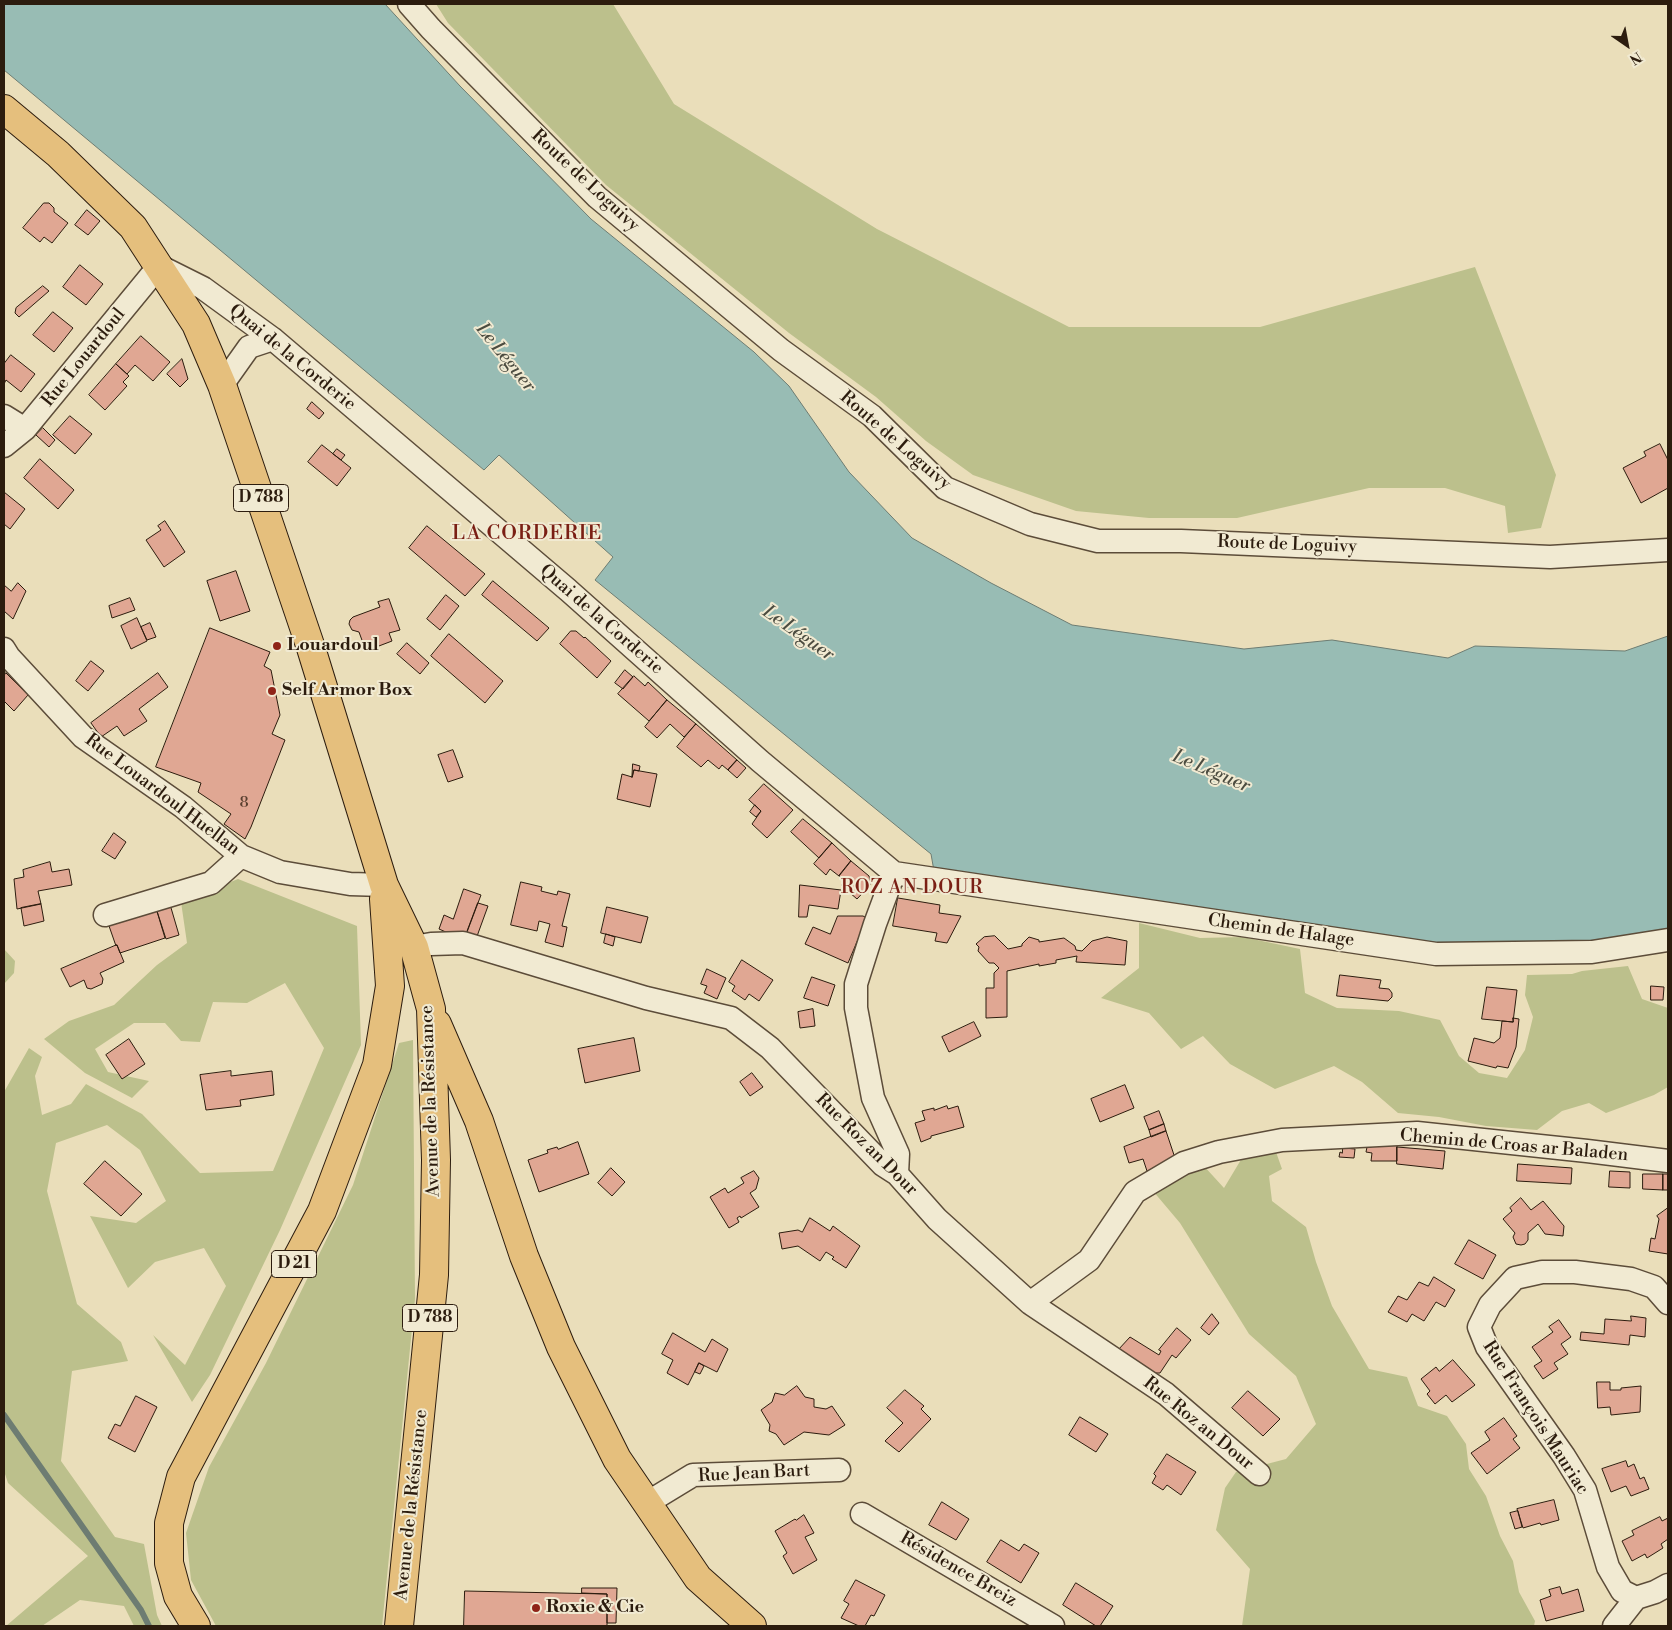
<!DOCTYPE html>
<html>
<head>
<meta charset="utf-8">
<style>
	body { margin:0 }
	#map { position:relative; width:1672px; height:1630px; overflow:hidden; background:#eadeba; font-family:"Libre Bodoni",serif }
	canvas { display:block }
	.frame { position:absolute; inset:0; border:5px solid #2c1c0e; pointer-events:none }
	.north { position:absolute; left:1602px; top:20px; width:50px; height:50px; -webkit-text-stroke:4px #f1ead2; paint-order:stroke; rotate:147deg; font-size:14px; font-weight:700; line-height:20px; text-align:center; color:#2c1c0e }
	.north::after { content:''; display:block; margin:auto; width:18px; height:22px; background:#2c1c0e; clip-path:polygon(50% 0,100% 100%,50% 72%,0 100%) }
</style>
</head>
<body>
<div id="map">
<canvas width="1672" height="1630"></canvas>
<div class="frame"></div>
<div class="north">N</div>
</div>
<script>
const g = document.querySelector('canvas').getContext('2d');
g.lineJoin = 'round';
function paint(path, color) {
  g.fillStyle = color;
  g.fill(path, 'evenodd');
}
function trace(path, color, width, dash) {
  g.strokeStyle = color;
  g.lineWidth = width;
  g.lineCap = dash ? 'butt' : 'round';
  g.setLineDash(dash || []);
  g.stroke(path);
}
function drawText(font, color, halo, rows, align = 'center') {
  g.font = font + ' "Libre Bodoni",serif';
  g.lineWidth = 4;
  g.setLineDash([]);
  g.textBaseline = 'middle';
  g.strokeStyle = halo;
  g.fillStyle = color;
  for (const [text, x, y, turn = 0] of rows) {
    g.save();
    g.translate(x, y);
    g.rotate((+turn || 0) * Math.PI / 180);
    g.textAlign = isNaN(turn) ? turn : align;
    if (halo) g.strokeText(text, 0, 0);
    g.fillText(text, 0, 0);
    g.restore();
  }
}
paint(new Path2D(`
	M436,4H613L674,104L877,229L1069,327H1260L1475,267L1556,475L1541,528L1508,533L1505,506L1445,488H1369L1237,518H1149L1076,511L973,475L926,441L876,397L789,333L606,185L448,23Z
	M238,879L357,926L361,1045L280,1230L210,1375L192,1402L153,1335L185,1365L226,1286L204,1248L155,1262L128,1288L90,1216L136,1223L166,1201L140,1150L107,1125L56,1143L47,1191L77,1304L121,1342L128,1361L72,1371L61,1461L115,1537L144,1544L157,1615L162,1626H134L124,1606L80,1600L42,1626H6L88,1556L8,1483L4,1471V1092L29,1048L42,1057L35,1076L42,1115L71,1104L86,1084L142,1114L200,1173L273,1171L324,1048L285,983L247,1003L213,1002L200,1042L181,1041L165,1023H134L95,1049L108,1072L149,1081L132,1098L85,1073L44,1039L69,1021L114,1005L157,965L187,943L181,902Z
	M1139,923L1200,938L1243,937L1300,949L1305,993L1337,1008L1399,1011L1440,1020L1459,1056L1479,1073L1507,1078L1525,1050L1533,1017L1525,995L1527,975L1572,974L1582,971L1628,966L1642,999L1668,1008V1087L1654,1095L1606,1113L1589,1103L1562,1111L1537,1130L1486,1126L1439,1117L1398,1113L1362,1082L1334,1066L1275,1089L1230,1064L1203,1036L1181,1049L1149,1013L1101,998L1139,968Z
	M4,949L15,961L14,973L4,984Z
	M413,1040L415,1299L382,1626H216L191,1580L186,1533L209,1467L266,1363L353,1185L399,1043Z
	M1276,1152L1282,1169L1269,1176L1272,1201L1306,1227L1316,1262L1332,1306L1369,1369L1407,1377L1418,1406L1447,1416L1466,1444L1469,1469L1486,1496L1500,1536L1513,1561L1519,1592L1535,1621L1534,1626H1242L1250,1569L1216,1530L1225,1488L1236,1472L1286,1459L1316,1424L1296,1376L1249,1334L1180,1223L1153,1191L1203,1165L1224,1188L1242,1158Z`), '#bcc08c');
const water = new Path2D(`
	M4,4H385L460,86L591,219L754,352L789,386L849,472L912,538L991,583L1072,625L1244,649L1332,640L1448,658L1475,646L1625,651L1668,636V930L1600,941L1486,948L1378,936L934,871L931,854L595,580L613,557L499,455L484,470L4,70Z`);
paint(water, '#98bcb4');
trace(water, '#6d7c72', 1);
trace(new Path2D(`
	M4,1415L141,1610L149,1626`), '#6d7c72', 6);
const building = new Path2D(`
	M44,203H49L54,208V212L68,223L52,243L44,237L40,242L23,228Z
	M87,210L100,221L88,235L75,225Z
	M80,265L103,284L86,305L63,287Z
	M43,286L49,291L19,317L15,313L16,308Z
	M53,312L73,328L54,352L33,335Z
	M141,336L170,362L153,381L135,365L127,374L116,364Z
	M11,355L35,374L21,392L6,380L4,384V364Z
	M182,359L188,379L180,387L167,374Z
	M116,364L129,376L123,382L127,386L105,410L89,395Z
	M312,402L324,413L319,419L307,409Z
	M70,416L92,434L75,454L53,435Z
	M43,428L55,440L49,447L36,435Z
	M1660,444L1668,460V488L1641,503L1623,468L1646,456L1644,452Z
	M322,445L351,468L337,486L308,462Z
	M337,449L345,455L341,460L333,454Z
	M40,459L74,490L58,509L24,478Z
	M4,492L25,509L10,529L4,524Z
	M165,521L185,552L164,567L146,540L161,530L158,526Z
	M427,526L485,574L465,596L409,548Z
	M236,571L250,611L220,621L207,581Z
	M493,581L549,628L537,641L482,595Z
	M18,583L26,591L13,619L4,611V585L11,591Z
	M446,595L459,606L440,630L427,619Z
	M130,598L135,610L112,618L109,606Z
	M389,599L400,630L389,633L392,641L371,649L368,641L363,643L359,632L352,630L349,624L350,620L353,617L380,607L378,602Z
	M137,618L147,641L131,649L121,626Z
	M150,623L156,637L147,640L141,627Z
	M210,628L270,652L264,666L271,670L280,715L272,734L285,740L251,827L245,839L224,824L231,814L198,792L201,783L156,767Z
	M571,631H576L584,638L585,637L611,661L597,678L560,644Z
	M449,634L503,681L485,703L431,656Z
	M407,643L429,663L420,674L397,654Z
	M91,661L104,671L88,691L76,681Z
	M625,670L633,677L623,689L615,683Z
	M6,673L28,695L14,711L4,701V676Z
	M158,673L168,687L139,709L147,721L124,736L117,726L101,737L91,723Z
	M634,676L645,686L648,682L667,700L649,721L618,694Z
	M667,700L696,724L684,737L670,724L657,738L645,727Z
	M696,724L737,760L728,770L722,765L719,769L708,760L701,767L677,747Z
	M453,750L463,777L448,782L438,755Z
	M737,760L746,768L737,778L728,770Z
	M633,764L640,766L639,771L634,770L632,777Z
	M634,770L657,774L650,807L617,799L622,774L632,777Z
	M764,784L793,810L767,838L752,824L761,811L749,800Z
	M755,805L761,811L756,817L750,812Z
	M803,819L832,843L819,858L791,832Z
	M114,833L126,842L115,859L102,851Z
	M832,843L851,861L839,876L830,869L826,875L814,864Z
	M851,861L869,876L871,884L857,899L841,885L845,881L839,876Z
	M50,862L52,872L69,869L72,885L38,891L41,904L17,909L14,879L24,877L23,870Z
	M521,882L542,887L541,891L557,895L558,891L570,894L562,926L567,927L563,947L545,942L550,924L539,921L537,931L511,925Z
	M800,885L841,890L838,909L809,905L807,917H799Z
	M464,889L481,895L464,940L439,929L444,915L453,919Z
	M898,898L940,905L939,913L961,916L947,943L935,941L937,933L893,926Z
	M169,901L179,935L166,939L155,905Z
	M478,903L488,906L476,939L466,935Z
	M41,904L44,921L24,926L21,908Z
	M607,907L648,917L641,943L601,933Z
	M156,908L165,938L120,953L117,945L116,946L108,923Z
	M838,916H863L867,918L861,938L859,937L848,963L805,944L813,927L830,934Z
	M606,934L615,937L613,946L604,943Z
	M995,936L1008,949L1022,946V944L1029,937L1039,940V942L1064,938L1075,946L1076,950L1082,951L1092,941L1107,937L1127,941L1125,965L1076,962L1077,956L1056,960V963L1039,966V964L1007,971V1017L986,1018V988H994V973L999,968L994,963H989L978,951L979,947L976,944L984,937Z
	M117,945L124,962L100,973L103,979L102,984L91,989L87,988L84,980L70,987L61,969Z
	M742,960L773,980L759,1001L749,994L745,1000L732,991L735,986L729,982Z
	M707,969L726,978L717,999L704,993L707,986L701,984Z
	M1340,975L1381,980L1379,988L1389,989L1392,993V997L1388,1001L1337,996Z
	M812,977L835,985L828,1006L804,998Z
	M1651,986L1664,987L1663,1000H1651Z
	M1487,987L1517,990L1513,1022L1482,1019Z
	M813,1009L815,1026L800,1028L798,1012Z
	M1513,1018L1519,1019L1516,1047L1508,1068L1497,1066L1496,1068L1468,1061L1474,1038L1494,1043L1500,1038L1502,1021L1513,1022Z
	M974,1022L981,1036L949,1052L942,1037Z
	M634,1038L640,1071L585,1083L578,1049Z
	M129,1039L145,1064L122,1079L106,1055Z
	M231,1071V1076L272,1071L274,1095L240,1100L241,1106L206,1110L200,1075Z
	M752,1073L763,1087L750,1096L740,1082Z
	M1125,1085L1134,1108L1100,1122L1091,1099Z
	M947,1106L948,1109L958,1106L964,1127L931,1136V1138L921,1142L915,1123L925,1120L922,1111L934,1108V1110Z
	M1159,1111L1164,1124L1149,1130L1144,1117Z
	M1164,1124L1166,1131L1151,1137L1149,1130Z
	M1166,1131L1175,1158L1161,1167L1147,1171L1143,1159L1129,1163L1124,1147Z
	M578,1142L589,1174L539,1192L528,1160L548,1153L547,1150L557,1147L558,1149Z
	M1372,1143H1397V1161H1371L1372,1153L1366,1152L1367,1147H1371Z
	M1397,1147L1445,1151L1443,1169L1397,1164Z
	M1343,1148L1355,1149L1354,1158L1339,1157L1340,1152L1342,1153Z
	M105,1161L142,1194L121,1216L84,1184Z
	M1518,1164L1572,1168L1571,1184L1517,1181Z
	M611,1168L625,1182L612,1196L598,1183Z
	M754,1171L759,1178L756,1189L750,1193L759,1207L741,1218L740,1216L737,1218L739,1222L729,1228L710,1197L725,1188L728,1193L744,1183L741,1178Z
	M1610,1171L1630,1172V1188L1609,1187Z
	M1643,1174H1663V1190L1643,1189Z
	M1663,1174H1668V1190H1663Z
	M1521,1198L1531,1210L1543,1201L1564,1226L1563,1236L1545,1234L1538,1224L1528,1233V1240L1525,1244L1521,1245L1516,1244L1513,1237L1515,1233L1503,1219L1512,1211L1510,1208Z
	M1668,1208V1254L1649,1251L1651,1238L1655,1239L1659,1219L1657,1216Z
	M810,1218L830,1231L833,1226L860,1246L846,1268L832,1259L834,1257L826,1252L820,1261L798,1246L782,1249L779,1233L798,1230L802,1232Z
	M1469,1240L1496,1255L1483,1279L1455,1264Z
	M1434,1277L1455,1290L1445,1307L1436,1302L1424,1321L1412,1314L1407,1322L1388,1312L1398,1296L1407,1300L1419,1282L1428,1286Z
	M1212,1314L1219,1323L1209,1335L1201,1328Z
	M1631,1316L1646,1318L1645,1337L1630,1335L1629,1345L1580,1340L1581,1332L1604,1334L1605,1319L1631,1321Z
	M1559,1320L1571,1337L1561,1344L1568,1354L1554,1363L1558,1369L1543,1379L1534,1366L1542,1361L1532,1347L1553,1332L1549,1327Z
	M1177,1328L1191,1340L1176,1358L1172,1355L1160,1373H1154L1118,1350L1130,1337L1159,1355L1161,1351L1159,1350Z
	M673,1333L705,1352L712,1339L728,1349L717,1372L699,1363L688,1385L667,1373L673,1360L662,1354Z
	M1453,1360L1475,1385L1452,1402L1446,1395L1435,1404L1427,1394L1430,1391L1421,1379L1436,1367L1439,1371Z
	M699,1363L704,1366L700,1374L695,1372Z
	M1597,1382H1610V1390H1621V1388L1641,1386L1640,1412L1611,1415L1610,1407L1598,1408Z
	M797,1386L805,1397L814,1399V1407L826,1409L832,1406L845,1425L829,1435L804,1432L784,1445L776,1434L769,1431L770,1425L761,1410L772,1402L775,1393L784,1395Z
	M905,1390L924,1406L921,1409L931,1419L899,1452L885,1441L903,1423L887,1408Z
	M1248,1391L1280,1419L1263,1436L1232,1408Z
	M136,1396L157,1407L135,1452L108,1438L115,1424L120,1426Z
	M1080,1417L1108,1434L1096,1452L1069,1435Z
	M1504,1418L1517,1436L1513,1439L1520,1448L1487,1474L1471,1453L1490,1440L1485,1432Z
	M1167,1454L1196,1472L1181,1495L1167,1485L1163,1490L1152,1483L1156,1476L1154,1474Z
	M1626,1461L1628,1467L1634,1464L1640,1479L1644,1477L1649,1489L1631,1496L1626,1486L1611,1492L1602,1469Z
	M1554,1500L1559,1520L1541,1525L1540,1523L1523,1528L1517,1509Z
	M942,1502L969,1519L956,1540L929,1525Z
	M1518,1511L1522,1527L1515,1529L1510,1513Z
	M804,1515L814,1533L805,1537L817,1560L793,1574L783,1556L787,1553L775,1531L795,1519L796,1520Z
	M1660,1517L1662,1521L1668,1518V1539L1661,1544L1663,1548L1647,1558L1645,1554L1632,1561L1622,1541L1634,1535L1632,1531Z
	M1001,1540L1019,1551L1024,1544L1039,1553L1021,1583L987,1562Z
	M856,1580L885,1595L874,1616L871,1615L865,1626H859L841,1618L849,1604L844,1601Z
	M1076,1583L1113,1606L1100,1626H1096L1063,1605Z
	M1560,1587L1562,1594L1578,1589L1584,1611L1546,1621L1540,1600L1551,1596L1549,1590Z
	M582,1588H617L616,1623H607V1594L582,1593Z
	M465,1591L607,1594V1626H464Z`);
paint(building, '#e0a793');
trace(building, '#2c1c0e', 1);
const street = new Path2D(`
	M409,4L431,29L597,197L781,350L872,416L945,488L1030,524L1098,541H1181L1550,557L1668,550
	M222,385L249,347L273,339
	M4,416L25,429
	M4,446L25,429L159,266L203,288L273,339L568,590L760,761L894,873
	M4,649L9,657L83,737L183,807L241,856L280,872L350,884L384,885
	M894,873L1436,954L1592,952L1668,940
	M894,873L875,924L856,984V1008L873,1098L898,1154L897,1174
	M105,915L211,883L241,856
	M414,947L431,944L463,943L646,998L731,1018L770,1048L883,1165L897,1174L937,1219L1030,1303L1166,1394L1259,1474
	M1030,1303L1089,1260L1135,1192L1184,1163L1219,1152L1282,1140L1417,1133L1587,1151L1668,1161
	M1668,1303L1654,1287L1631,1279L1575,1272H1542L1515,1278L1490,1305L1479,1327L1487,1347L1564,1456L1585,1490L1608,1567L1622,1591L1636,1598L1655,1592L1668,1585
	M647,1503L693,1475L839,1470
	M862,1514L1053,1626
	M1614,1626L1636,1598`);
const primary = new Path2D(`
	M4,109L58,154L133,227L196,324L222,385L311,648L384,885L414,947L431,1009L436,1160L434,1275L399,1626
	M437,1024L479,1121L524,1256L561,1347L617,1459L698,1578L752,1626
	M196,1626L178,1596L169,1563V1523L181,1477L322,1211L377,1065L390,986L384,899`);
trace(street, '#5c4c39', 25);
trace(primary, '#2c1c0e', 30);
trace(street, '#f1ead2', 22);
trace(primary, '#e5bf7d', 28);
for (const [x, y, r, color] of [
	[277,646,5,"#8f2418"],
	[272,691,5,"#8f2418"],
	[536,1608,5,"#8f2418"]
]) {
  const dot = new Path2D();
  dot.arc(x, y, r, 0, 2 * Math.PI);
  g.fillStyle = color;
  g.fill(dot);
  trace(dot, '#f1ead2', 2);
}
drawText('15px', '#593f2f', null, [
	["8",244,803]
]);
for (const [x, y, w] of [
	[261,498,55],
	[294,1264,45],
	[430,1318,55]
]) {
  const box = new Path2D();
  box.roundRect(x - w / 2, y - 13.5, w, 27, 4);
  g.fillStyle = '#f1ead2';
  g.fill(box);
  trace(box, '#2c1c0e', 1);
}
drawText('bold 16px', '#2c1c0e', null, [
	["D 788",261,498],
	["D 21",294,1264],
	["D 788",430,1318]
]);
drawText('18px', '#2c1c0e', '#f1ead2', [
	["Route de Loguivy",585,181,43],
	["Rue Louardoul",84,358,-51],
	["Quai de la Corderie",292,358,39],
	["Route de Loguivy",895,441,41],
	["Route de Loguivy",1287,545,2],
	["Quai de la Corderie",601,620,41],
	["Rue Louardoul Huellan",162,795,37],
	["Chemin de Halage",1281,931,8],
	["Avenue de la Résistance",431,1101,-92],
	["Rue Roz an Dour",866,1145,45],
	["Chemin de Croas ar Baladen",1514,1146,5],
	["Rue François Mauriac",1535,1418,57],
	["Rue Roz an Dour",1198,1424,39],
	["Rue Jean Bart",754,1474,-3],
	["Avenue de la Résistance",412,1505,-84],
	["Résidence Breiz",958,1570,30]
]);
drawText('bold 18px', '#2c1c0e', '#f1ead2', [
	["Louardoul",287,646],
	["Self Armor Box",282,691],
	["Roxie & Cie",546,1608]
], 'left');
drawText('italic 19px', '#4c4c40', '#f1ead2', [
	["Le Léguer",505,358,51],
	["Le Léguer",798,634,35],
	["Le Léguer",1211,772,23]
]);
g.letterSpacing = '1px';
drawText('19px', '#7a1f14', '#f1ead2', [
	["ROZ AN DOUR",912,888]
]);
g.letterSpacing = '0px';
g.letterSpacing = '1px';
drawText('20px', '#7a1f14', '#f1ead2', [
	["LA CORDERIE",527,534]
]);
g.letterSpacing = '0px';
</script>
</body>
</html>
